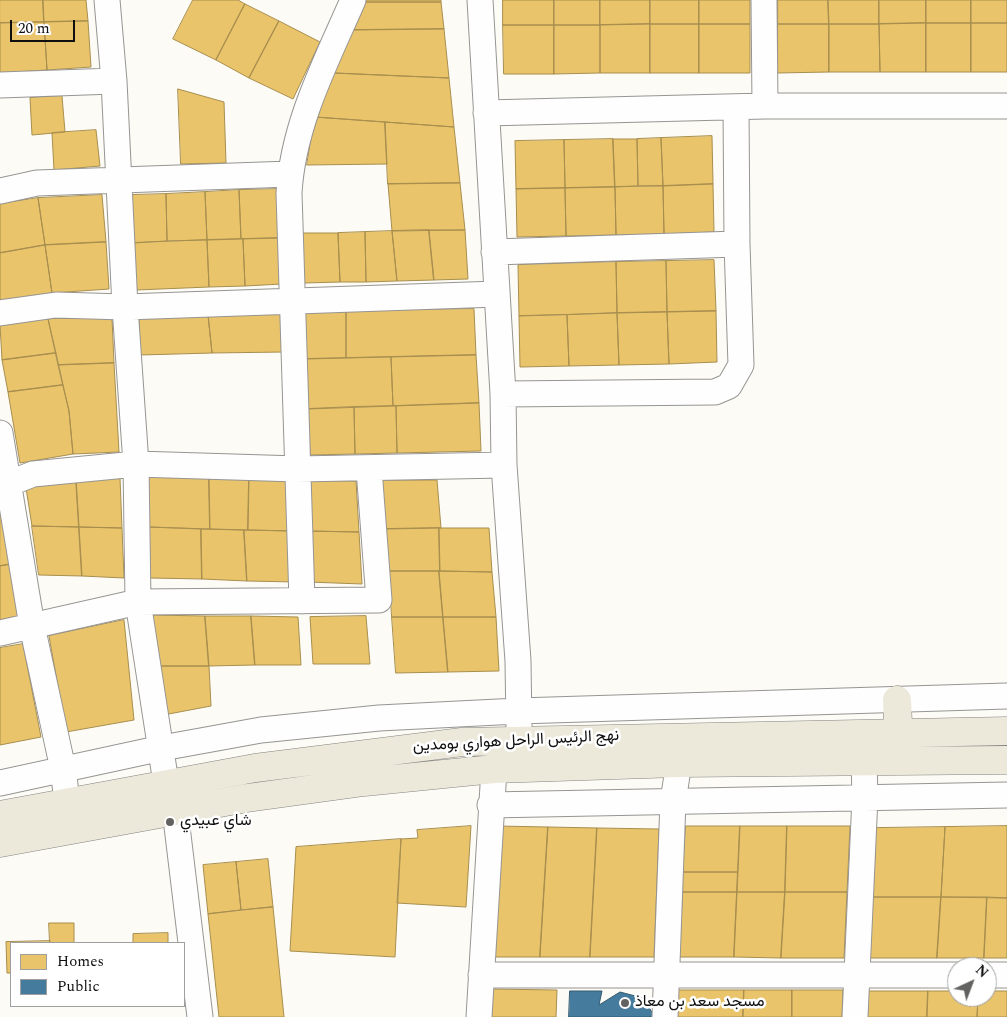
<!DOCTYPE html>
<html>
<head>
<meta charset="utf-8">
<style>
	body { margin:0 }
	#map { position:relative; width:1007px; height:1017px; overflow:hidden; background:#fcfbf5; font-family:Spectral,serif }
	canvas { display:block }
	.legend { position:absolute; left:10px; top:942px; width:175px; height:65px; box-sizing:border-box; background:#fff; border:1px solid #9f9f9f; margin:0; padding:6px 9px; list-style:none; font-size:15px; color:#0f0f0f }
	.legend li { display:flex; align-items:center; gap:10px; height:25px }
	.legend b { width:25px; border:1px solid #9f9f9f }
	.north { position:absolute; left:947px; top:957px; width:50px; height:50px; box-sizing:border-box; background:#fff; border:1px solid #9f9f9f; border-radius:50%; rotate:43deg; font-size:14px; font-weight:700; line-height:20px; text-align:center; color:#0f0f0f }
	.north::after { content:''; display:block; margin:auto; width:18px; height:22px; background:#626260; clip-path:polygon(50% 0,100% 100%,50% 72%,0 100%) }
	.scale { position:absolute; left:10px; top:20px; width:65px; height:22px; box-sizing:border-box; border:2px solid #0f0f0f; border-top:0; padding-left:6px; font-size:15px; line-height:18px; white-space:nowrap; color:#0f0f0f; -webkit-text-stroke:4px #fff; paint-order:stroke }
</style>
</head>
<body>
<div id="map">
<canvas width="1007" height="1017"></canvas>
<ul class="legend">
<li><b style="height:14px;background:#e9c46a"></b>Homes</li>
<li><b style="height:14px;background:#457b9d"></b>Public</li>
</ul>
<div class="north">N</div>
<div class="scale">20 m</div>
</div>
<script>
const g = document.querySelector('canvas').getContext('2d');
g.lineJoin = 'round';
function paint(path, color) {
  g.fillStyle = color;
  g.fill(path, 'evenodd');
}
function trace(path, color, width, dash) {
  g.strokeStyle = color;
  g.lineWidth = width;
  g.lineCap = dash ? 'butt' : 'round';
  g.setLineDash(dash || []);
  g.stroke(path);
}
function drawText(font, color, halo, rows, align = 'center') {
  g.font = font + ' Spectral,Vazirmatn,serif';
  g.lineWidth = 5;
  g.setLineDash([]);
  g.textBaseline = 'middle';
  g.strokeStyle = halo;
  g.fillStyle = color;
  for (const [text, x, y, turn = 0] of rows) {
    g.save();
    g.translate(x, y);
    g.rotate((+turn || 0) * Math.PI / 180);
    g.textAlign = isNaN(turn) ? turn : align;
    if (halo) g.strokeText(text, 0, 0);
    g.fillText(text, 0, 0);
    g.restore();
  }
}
const homes = new Path2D(`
	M0,0H43L44,22L0,23Z
	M43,0H86L88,21L44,22Z
	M193,0H238L245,4L216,60L173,39Z
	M366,0H441V2H365Z
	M503,0H554V25H503Z
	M554,0H600V25H554Z
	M600,0H650V24L600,25Z
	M650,0H699V24H650Z
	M699,0H750V24H699Z
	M778,0H828L829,24H778Z
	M828,0H879V24H829Z
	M879,0H926V23L879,24Z
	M926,0H971V23H926Z
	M971,0H1007V23H971Z
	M365,2H441L444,29L353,30Z
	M245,4L279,21L249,78L216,60Z
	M88,21L91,67L47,70L44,22Z
	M279,21L320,42L293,99L249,78Z
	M44,22L47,70L0,73V23Z
	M926,23V72H880L879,24Z
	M926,23H971V72H926Z
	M971,23H1007V72H971Z
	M650,24V73H600V25Z
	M650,24H699V73H650Z
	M699,24H750V73H699Z
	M778,24H829V72L778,73Z
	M829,24H879L880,72H829Z
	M503,25H554V74H504Z
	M554,25H600V73L554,74Z
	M444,29L449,78L334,73L353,30Z
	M334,73L449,78L454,127L315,117Z
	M178,89L224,102L226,163L181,164Z
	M62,96L65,132L32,135L30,98Z
	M315,117L385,122L387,164L307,165Z
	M385,122L454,127L460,183L388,184Z
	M96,130L100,166L54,170L52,133Z
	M712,136L713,184L663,186L661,138Z
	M661,138L663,186H638L637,139Z
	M613,139L615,187L565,188L564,140Z
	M613,139H637L638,186L615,187Z
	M564,140L565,188L516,189L515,141Z
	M460,183L465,230L392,231L388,184Z
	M713,184L714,232L664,234L663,186Z
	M663,186L664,234L616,235L615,187Z
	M615,187L616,235L566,236L565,188Z
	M565,188L566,236L517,237L516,189Z
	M279,189L280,238L241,239L239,190Z
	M239,190L241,239L207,240L205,192Z
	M205,192L207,240L167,241L166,194Z
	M166,194L167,241L133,243L130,195Z
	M102,195L106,242L45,245L38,198Z
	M38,198L45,245L0,253V204Z
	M429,230H465L468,279L434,280Z
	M429,230L434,280L397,281L392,231Z
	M392,231L397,281L366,282L365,232Z
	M365,232L366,282H340L338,233Z
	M302,233H338L340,282L305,283Z
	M280,238L282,284L245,286L243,239Z
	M243,239L245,286L209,287L207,240Z
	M207,240L209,287L136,290L133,243Z
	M106,242L109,289L52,293L45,245Z
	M45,245L52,293L0,302V253Z
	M714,260L716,311L667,312L666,261Z
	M666,261L667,312L617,313L616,262Z
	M616,262L617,313L519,316L518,265Z
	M474,309L476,355L346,358V311Z
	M346,311V358L306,359L304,312Z
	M716,311L717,362L669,364L667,312Z
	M667,312L669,364L619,365L617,313Z
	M282,313L284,352L212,353L208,315Z
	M617,313L619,365L569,366L567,315Z
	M208,315L212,353L140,355L139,316Z
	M567,315L569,366L520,367L519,316Z
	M112,318L114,363L58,365L48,319Z
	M48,319L56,353L2,360L0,325Z
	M56,353L63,385L8,392L2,360Z
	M476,355L479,403L393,406L391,357Z
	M391,357L393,406L308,409L306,359Z
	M114,363L119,452L73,454L69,411L58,365Z
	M63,385L69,411L73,454L20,463L8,392Z
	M479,403L481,451L397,453L396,406Z
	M396,406L397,453L355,454L354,407Z
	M354,407L355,454L310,455L308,409Z
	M148,476L209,478L210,529L149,527Z
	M76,478L79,527L32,526L26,488Z
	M76,478H120L122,528L79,527Z
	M209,478L249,479L248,530L210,529Z
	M249,479H291L293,531L248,530Z
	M304,480L356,481L359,532L306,531Z
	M382,480H437L441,528L386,529Z
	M0,505L12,564L0,566Z
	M32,526L79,527L82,576L39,575Z
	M79,527L122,528L124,578L82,576Z
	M149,527L201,529L202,579L150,578Z
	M439,528H489L492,572L440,571Z
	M439,528L440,571H389L386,529Z
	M201,529L244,530L247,581L202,579Z
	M244,530L293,531L295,582L247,581Z
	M306,531L359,532L362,584L308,582Z
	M12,564L19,616L0,620V566Z
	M389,571H439L443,617H392Z
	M439,571L492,572L496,617H443Z
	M151,615L205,616L209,666H155Z
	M205,616H251L255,665L209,666Z
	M251,616L298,617L301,665H255Z
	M366,616L370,664H313L310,617Z
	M392,617H443L448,672L396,673Z
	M443,617H496L499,671L448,672Z
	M124,620L134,720L66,732L49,636Z
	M23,644L41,737L0,745V648Z
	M155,666H209L211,706L158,716Z
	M471,826L466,907L397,903L401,839L418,838L417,830Z
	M497,826L548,827L540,957H491Z
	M686,826H740L738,872H683Z
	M740,826H787L785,892H737Z
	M787,826H850L847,892H785Z
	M1007,826V898L941,897L945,827Z
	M548,827L597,828L590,957H540Z
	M945,827L941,897H873L876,828Z
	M597,828L659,829L654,957H590Z
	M401,839L395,957L290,951L296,847Z
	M268,859L273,907L241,910L236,862Z
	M236,862L241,910L208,914L203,865Z
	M683,872H738L737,892H683Z
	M683,892H737L734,957H680Z
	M737,892H785L781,958L734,957Z
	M785,892H847L844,958H781Z
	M873,897H941L937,958H870Z
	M941,897H987L984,958H937Z
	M987,897L1007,898V958H984Z
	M273,907L284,1017H219L208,914Z
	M49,923H74V943H50Z
	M168,933V943H133V934Z
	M50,941V943H11V973H7L6,942Z
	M490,989L557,990L556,1017H489Z
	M679,990H744L743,1017H678Z
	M744,990H792V1017H743Z
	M792,990H843L842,1017H792Z
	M869,991H928L927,1017H868Z
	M928,991H957V997H978L977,1017H927Z
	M987,991H1007V1017H977L978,997H987Z`);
paint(homes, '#e9c46a');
trace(homes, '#a88e4f', 1);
const public = new Path2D(`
	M570,991H602L599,1005L620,992L643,998L655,1017H569Z`);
paint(public, '#457b9d');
trace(public, '#355b72', 1);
const minor = new Path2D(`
	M107,0L114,81L125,307L136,464L138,602L166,783
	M480,0L503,394L504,465L518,661L519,728
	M764,0L765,106
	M0,85L114,81
	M486,113L765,106H1007
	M0,191L37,183L290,174
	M494,252L737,244
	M0,313L56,305L125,307L497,294
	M503,394L715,392L729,386L741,365L737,244L736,107
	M0,433L32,626L63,769L67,801
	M0,487L33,474L136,464L298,469L504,465
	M302,601L289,193C293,124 326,62 353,0
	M0,633L138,602L379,600L369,469
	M0,783L162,748L261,730L379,718L518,711L1007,696
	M490,805L1007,795
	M175,810L200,1017
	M481,975H957
	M987,975H1007
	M479,1017L494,769
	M665,1017L673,801L679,763
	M855,1017L865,797L864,761`);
const major = new Path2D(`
	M897,700L899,749
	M0,815L255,768L462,742L1007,731
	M0,843L247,798L364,782L494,769L679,763L1007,760`);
trace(minor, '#969593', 27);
trace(major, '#838380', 29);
trace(minor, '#fffefe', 25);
trace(major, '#ece9db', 28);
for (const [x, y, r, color] of [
	[170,822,5,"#626260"],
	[625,1003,5,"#626260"]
]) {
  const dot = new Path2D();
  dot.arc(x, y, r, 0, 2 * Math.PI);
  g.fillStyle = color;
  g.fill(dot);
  trace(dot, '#fff', 2);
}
drawText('16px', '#0f0f0f', '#fff', [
	["نهج الرئيس الراحل هواري بومدين",516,742,-3]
]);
drawText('16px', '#0f0f0f', '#fff', [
	["شاي عبيدي",180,822],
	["مسجد سعد بن معاذ",635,1003]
], 'left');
</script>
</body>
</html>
